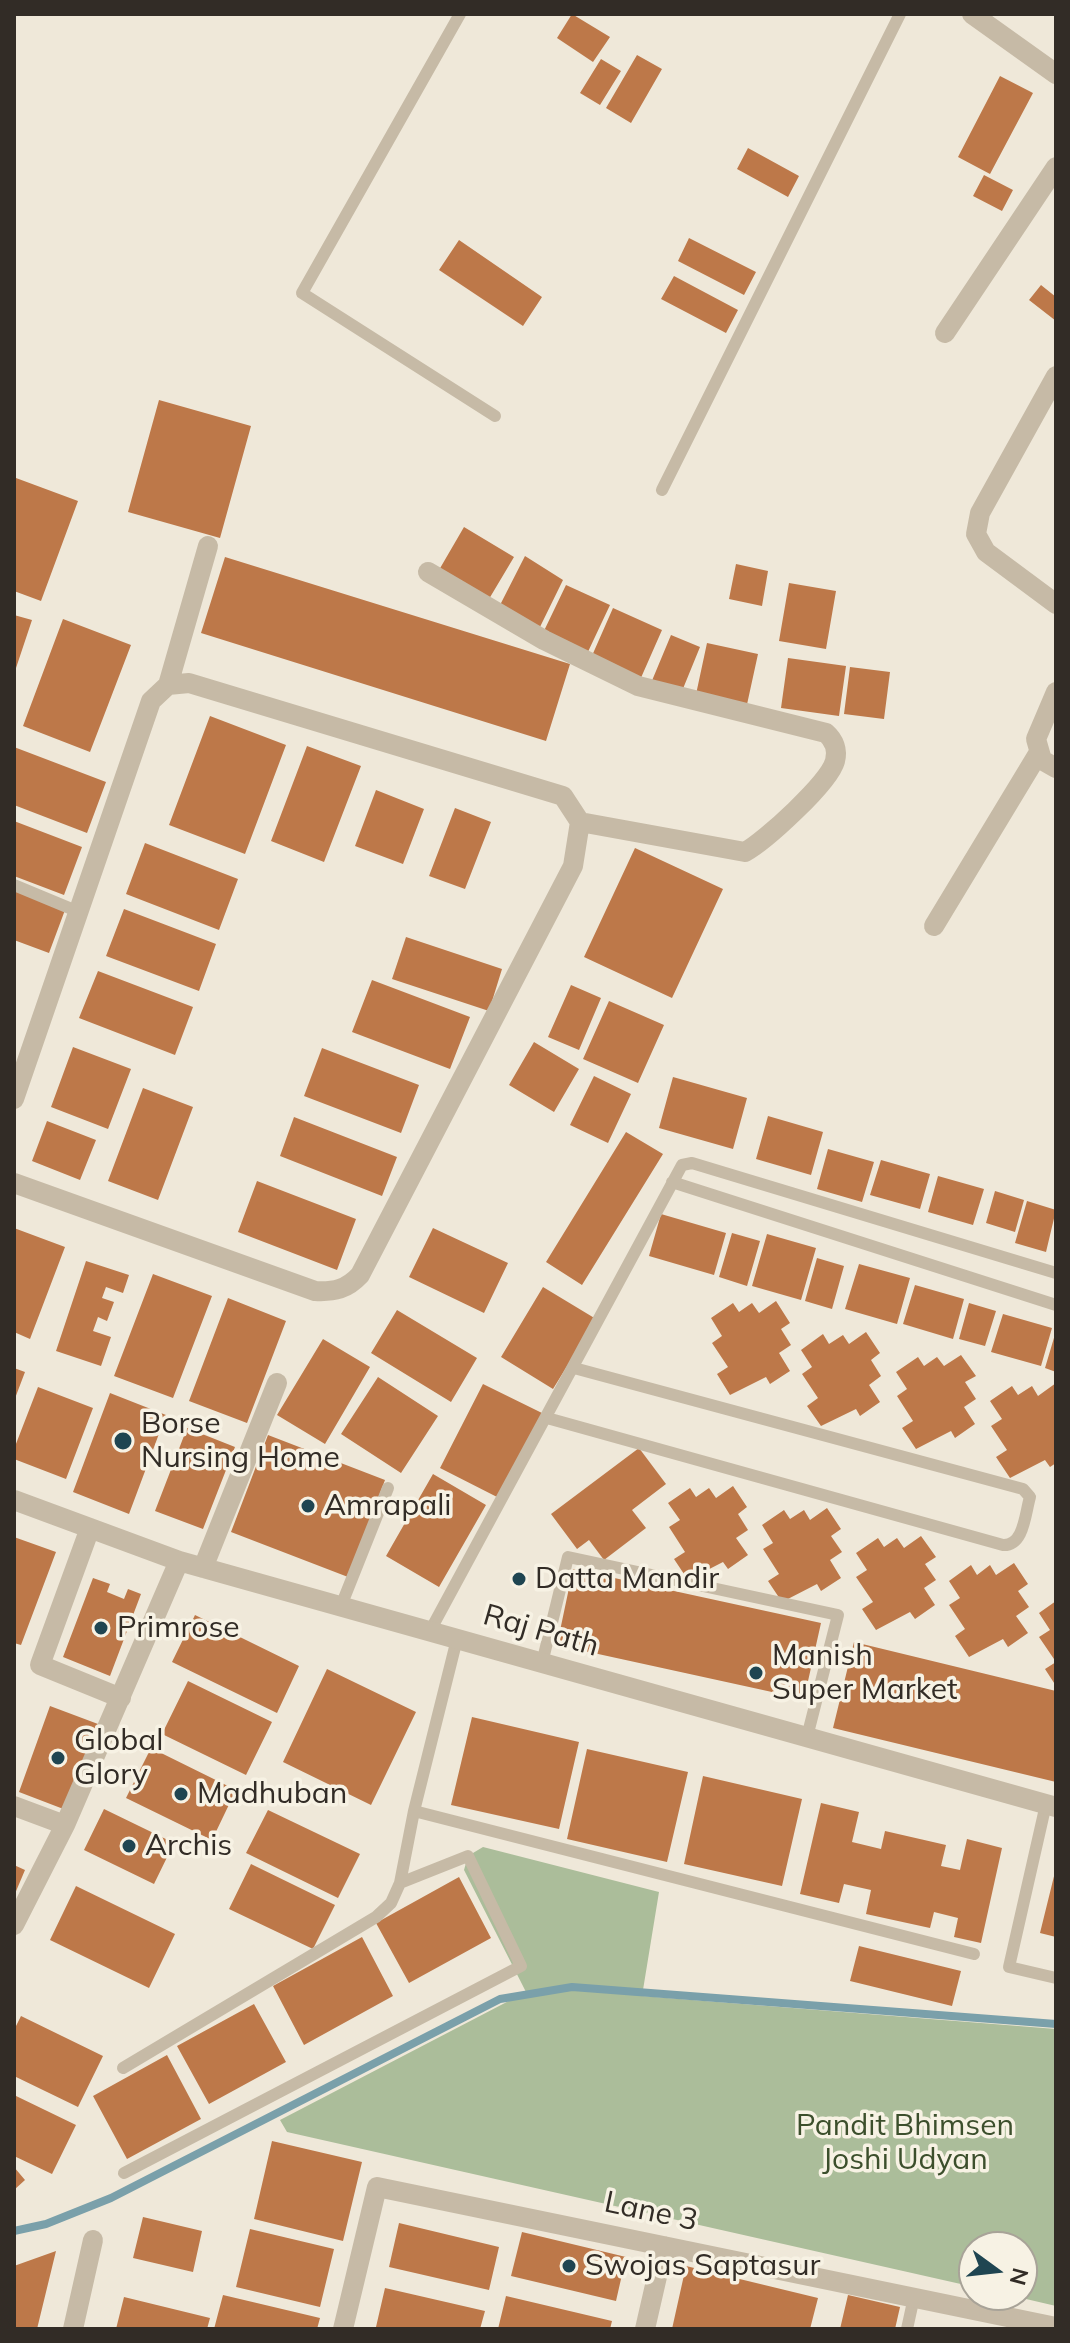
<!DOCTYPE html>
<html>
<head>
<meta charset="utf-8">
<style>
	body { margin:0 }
	#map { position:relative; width:1070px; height:2343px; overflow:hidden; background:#efe8d9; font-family:Mulish,sans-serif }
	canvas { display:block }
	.frame { position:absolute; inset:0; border:16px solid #322c26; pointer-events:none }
	.north { position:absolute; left:958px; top:2231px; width:80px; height:80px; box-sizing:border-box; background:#f7f2e4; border:2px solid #a8a398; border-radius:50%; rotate:105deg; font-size:22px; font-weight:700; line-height:32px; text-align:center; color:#322c26 }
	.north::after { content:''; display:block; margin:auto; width:28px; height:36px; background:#1f4551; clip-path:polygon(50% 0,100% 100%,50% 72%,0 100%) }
</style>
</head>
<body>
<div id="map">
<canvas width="1070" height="2343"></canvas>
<div class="frame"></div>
<div class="north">N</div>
</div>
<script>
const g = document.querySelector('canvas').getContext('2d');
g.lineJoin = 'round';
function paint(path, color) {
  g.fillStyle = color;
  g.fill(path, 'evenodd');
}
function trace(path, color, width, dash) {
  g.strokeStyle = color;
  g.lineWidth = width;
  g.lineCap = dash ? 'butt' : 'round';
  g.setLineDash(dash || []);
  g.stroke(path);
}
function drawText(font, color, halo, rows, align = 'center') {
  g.font = font + ' Mulish,sans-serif';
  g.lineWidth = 7;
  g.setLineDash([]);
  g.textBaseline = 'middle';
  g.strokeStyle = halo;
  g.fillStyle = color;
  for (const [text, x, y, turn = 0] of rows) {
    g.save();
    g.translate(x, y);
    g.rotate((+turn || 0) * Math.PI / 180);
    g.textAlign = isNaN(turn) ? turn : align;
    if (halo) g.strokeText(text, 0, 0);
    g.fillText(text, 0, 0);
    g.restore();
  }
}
paint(new Path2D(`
	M483,1847L659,1892L642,1996L1056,2029V2306L1009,2295H1022V2247H974V2287L287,2132L280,2120L526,1992L464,1870L468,1856Z`), '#abbd9a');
trace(new Path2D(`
	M14,2231L46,2224L111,2198L500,1999L572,1987L1056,2024`), '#7aa0aa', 8);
paint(new Path2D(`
	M572,14L610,37L593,62L557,38Z
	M637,55L662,69L631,123L606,108Z
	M601,59L621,71L600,105L580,93Z
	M1000,76L1033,93L990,174L958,157Z
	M748,148L799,176L788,197L737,169Z
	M984,175L1013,190L1002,211L973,196Z
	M689,238L756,272L744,295L678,261Z
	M459,240L542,297L523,326L439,270Z
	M674,276L738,310L726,333L661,299Z
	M1041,285L1056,297V321L1029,300Z
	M159,400L251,426L220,538L128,512Z
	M16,478L78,501L41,601L14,591Z
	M464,527L514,557L489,599L439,570Z
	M525,556L563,580L539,629L499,607Z
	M225,557L570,664L546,741L201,633Z
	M736,564L768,571L762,606L729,599Z
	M789,583L836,591L826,649L779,641Z
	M566,585L610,605L586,656L542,635Z
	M613,608L662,630L640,680L591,658Z
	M14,615L32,620L15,671H14Z
	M63,619L131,645L90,752L23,726Z
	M671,635L700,647L680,696L651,683Z
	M707,643L758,654L746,709L695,699Z
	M788,658L846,666L839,716L781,708Z
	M850,667L890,672L884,719L844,714Z
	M210,716L286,745L245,854L169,825Z
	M307,746L361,766L324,862L271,841Z
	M14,747L106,782L87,833L14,805Z
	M376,790L424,809L403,864L355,846Z
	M455,808L491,822L465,889L429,876Z
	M14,821L82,847L64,895L14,876Z
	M145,843L238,879L219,930L126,894Z
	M635,848L723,889L672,998L584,957Z
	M14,890L65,910L49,953L14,940Z
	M124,909L216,944L199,991L106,956Z
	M406,937L502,969L489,1011L392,979Z
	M98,971L193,1007L175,1055L79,1018Z
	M372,980L470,1017L450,1069L352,1032Z
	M571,985L601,998L579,1050L548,1037Z
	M609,1001L664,1025L638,1083L583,1059Z
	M534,1042L579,1069L554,1112L509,1085Z
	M73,1047L131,1069L108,1129L51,1107Z
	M322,1048L419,1085L401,1133L304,1096Z
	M594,1076L631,1094L608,1143L570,1125Z
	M673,1077L747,1098L733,1149L659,1128Z
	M143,1088L193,1107L158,1200L108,1181Z
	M768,1116L823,1132L811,1175L756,1159Z
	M294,1117L397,1157L382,1196L280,1156Z
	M47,1121L96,1140L80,1180L32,1161Z
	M626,1132L663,1154L582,1285L546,1262Z
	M828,1149L874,1162L862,1202L817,1189Z
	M881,1160L930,1174L920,1209L870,1195Z
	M938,1176L984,1189L973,1225L928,1212Z
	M257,1181L356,1219L337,1270L238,1232Z
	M995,1191L1024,1200L1015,1232L986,1223Z
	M1027,1201L1056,1210L1046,1252L1015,1243Z
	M661,1214L726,1233L714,1275L649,1256Z
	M14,1228L65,1247L30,1339L14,1332Z
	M433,1228L508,1263L484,1313L409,1277Z
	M732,1233L760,1241L747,1286L719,1277Z
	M767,1234L816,1248L801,1300L752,1286Z
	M817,1258L844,1266L832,1309L805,1301Z
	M86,1261L129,1275L123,1293L106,1287L102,1298L114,1302L107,1321L98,1317L93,1331L111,1337L101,1366L56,1351Z
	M859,1264L910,1278L897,1324L845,1309Z
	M153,1274L212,1296L173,1398L114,1376Z
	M915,1285L964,1299L953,1339L903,1324Z
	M543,1287L596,1319L553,1389L501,1357Z
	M228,1298L286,1321L247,1423L189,1401Z
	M776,1301L790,1323L781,1329L791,1345L779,1353L790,1371L770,1384L766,1377L730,1395L717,1374L728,1367L712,1343L722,1336L711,1318L733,1303L739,1312L752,1303L759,1313Z
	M969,1303L996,1311L985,1346L959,1339Z
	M397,1310L477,1358L451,1402L371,1353Z
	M1003,1314L1052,1328L1041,1366L991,1352Z
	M1056,1331V1372L1045,1368Z
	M866,1332L880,1353L871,1360L881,1376L869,1385L880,1402L860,1416L856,1409L821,1426L807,1406L818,1398L802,1374L812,1367L801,1350L823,1334L829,1344L843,1335L849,1344Z
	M323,1339L370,1367L325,1444L277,1415Z
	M961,1355L976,1376L965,1382L976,1399L964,1407L975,1424L955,1438L951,1431L916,1449L902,1428L913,1421L897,1396L907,1389L896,1372L918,1357L924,1366L937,1357L944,1366Z
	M14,1368L25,1372L14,1401Z
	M378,1377L438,1416L401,1473L341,1434Z
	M1056,1383V1463L1050,1467L1045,1460L1010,1478L996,1457L1007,1450L991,1426L1002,1419L990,1401L1012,1386L1018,1395L1032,1386L1038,1396Z
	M483,1384L542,1413L499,1498L440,1468Z
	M38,1387L93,1408L66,1479L14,1459V1449Z
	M110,1393L166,1415L129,1514L73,1492Z
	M187,1428L235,1447L203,1529L155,1511Z
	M268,1435L385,1480L348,1577L231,1532Z
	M639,1448L666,1484L632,1510L646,1528L604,1560L589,1540L577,1549L551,1514Z
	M433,1474L486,1505L439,1587L386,1556Z
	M733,1486L747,1507L738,1514L748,1530L736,1538L748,1555L728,1569L723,1562L688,1580L674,1559L685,1552L669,1527L680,1520L668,1503L690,1488L696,1497L709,1488L716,1498Z
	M827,1508L841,1529L831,1536L842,1552L830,1560L841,1578L821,1591L817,1584L782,1602L768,1581L779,1574L763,1549L773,1543L762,1525L784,1510L790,1519L804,1510L810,1520Z
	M921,1536L936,1557L925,1564L936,1580L924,1588L935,1605L915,1619L910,1612L876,1630L862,1609L873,1602L856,1577L867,1570L856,1553L878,1538L884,1547L897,1538L904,1548Z
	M14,1537L56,1552L21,1645L14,1643Z
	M1014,1563L1028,1584L1018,1591L1029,1607L1016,1616L1028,1633L1008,1647L1003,1639L969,1657L955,1636L965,1629L949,1605L960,1598L949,1581L971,1565L977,1575L990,1565L996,1575Z
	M573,1569L821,1623L804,1699L557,1645Z
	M93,1578L110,1584L107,1592L124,1599L128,1589L141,1594L110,1676L63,1657Z
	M1056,1601V1686L1045,1669L1056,1662L1039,1637L1050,1630L1039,1613Z
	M195,1615L299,1666L277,1713L172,1662Z
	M854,1642L1056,1691V1782L833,1728Z
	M327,1669L416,1712L371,1805L283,1762Z
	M188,1681L272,1722L246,1775L162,1734Z
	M50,1706L98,1724L66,1810L19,1792Z
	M472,1717L579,1742L559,1829L451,1805Z
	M151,1748L236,1790L212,1840L126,1798Z
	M587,1749L688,1772L667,1862L567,1839Z
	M703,1776L802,1799L782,1886L684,1864Z
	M821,1803L859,1812L852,1842L881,1849L885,1831L946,1845L941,1866L960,1870L967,1839L1002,1848L981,1943L954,1937L958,1918L934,1912L930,1928L866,1914L871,1890L844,1884L839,1903L800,1894Z
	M104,1809L174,1843L154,1884L84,1850Z
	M268,1810L360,1854L338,1898L246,1853Z
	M251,1864L335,1905L313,1949L229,1909Z
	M14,1865L25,1870L14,1896Z
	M1056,1868V1937L1040,1933Z
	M459,1877L491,1938L409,1983L376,1923Z
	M76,1886L175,1934L149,1988L50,1940Z
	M362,1937L393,1996L304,2045L273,1986Z
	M859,1946L961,1971L952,2006L850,1981Z
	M254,2004L286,2062L209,2104L177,2046Z
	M21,2016L103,2056L78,2107L14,2076V2030Z
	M167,2055L201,2119L127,2159L93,2096Z
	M14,2095L76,2125L52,2174L14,2156Z
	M272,2141L362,2162L343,2241L254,2219Z
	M14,2167L25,2180L14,2190Z
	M143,2217L202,2231L193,2272L133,2258Z
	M399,2223L499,2247L489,2290L389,2267Z
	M250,2229L334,2249L320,2307L236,2287Z
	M522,2232L626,2257L616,2301L511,2276Z
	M56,2251L37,2329H14V2266Z
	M686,2266L818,2298L810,2329H672Z
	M385,2288L485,2311L480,2329L376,2327Z
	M223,2295L320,2318L317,2329H214Z
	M848,2295L900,2307L895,2329H840Z
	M506,2296L612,2321L610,2329H498Z
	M124,2297L210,2318L207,2329H116Z`), '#bd7849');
trace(new Path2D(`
	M460,14L302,293L495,416
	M662,490L900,14
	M14,885L79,912
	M672,1182L1056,1305
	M547,1418L1003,1545C1024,1546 1025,1514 1030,1497L1023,1489L574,1368
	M341,1606L388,1488
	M430,1631L682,1165L692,1163L1056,1273
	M542,1663L568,1557L838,1615L807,1737
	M1046,1804L1009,1967L1056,1978
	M414,1811L974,1954
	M123,2068L376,1917L391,1903L400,1883L414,1811L457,1639
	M124,2173L521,1966L468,1856L400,1883
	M907,2329L914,2297`), '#c6baa6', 12);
trace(new Path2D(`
	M972,14L1056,74
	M945,333L1056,167
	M1056,376L980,513L976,534L986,552L1056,604
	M428,572L544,640L638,686L826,733C834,740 838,750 835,761C829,783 765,841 745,852L580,822
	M168,685L208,546
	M1056,692L1036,739L1042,760L1056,768
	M934,926L1038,754
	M14,1099L151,701L168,685L189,683L563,796L580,822L573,866L360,1275C347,1289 335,1292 315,1291L14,1183
	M14,1500L179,1561L1056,1807
	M90,1528L40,1665L121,1698
	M203,1568L277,1383
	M14,1806L65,1825
	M14,1925L65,1825L179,1561
	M73,2329L93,2240
	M343,2329L377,2187L1056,2327
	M645,2329L664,2246`), '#c6baa6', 20);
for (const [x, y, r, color] of [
	[123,1441,10,"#1f4551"],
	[308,1506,8,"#1f4551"],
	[519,1579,8,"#1f4551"],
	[101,1628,8,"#1f4551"],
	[756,1673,8,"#1f4551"],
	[58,1758,8,"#1f4551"],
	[181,1794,8,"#1f4551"],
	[129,1846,8,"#1f4551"],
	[569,2266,8,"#1f4551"]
]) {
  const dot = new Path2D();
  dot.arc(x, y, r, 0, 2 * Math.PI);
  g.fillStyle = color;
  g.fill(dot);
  trace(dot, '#f7f2e4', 3);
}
drawText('30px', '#322c26', '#f7f2e4', [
	["Borse",141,1424],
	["Nursing Home",141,1458],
	["Amrapali",324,1506],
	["Datta Mandir",535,1579],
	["Primrose",117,1628],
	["Manish",772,1656],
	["Super Market",772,1690],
	["Global",74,1741],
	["Glory",74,1775],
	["Madhuban",197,1794],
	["Archis",145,1846],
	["Swojas Saptasur",585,2266]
], 'left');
drawText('30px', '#322c26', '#f7f2e4', [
	["Raj Path",541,1631,16],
	["Lane 3",651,2212,12]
]);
drawText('30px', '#3c4f2c', '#f7f2e4', [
	["Pandit Bhimsen",905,2126],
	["Joshi Udyan",905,2160]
]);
</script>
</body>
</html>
